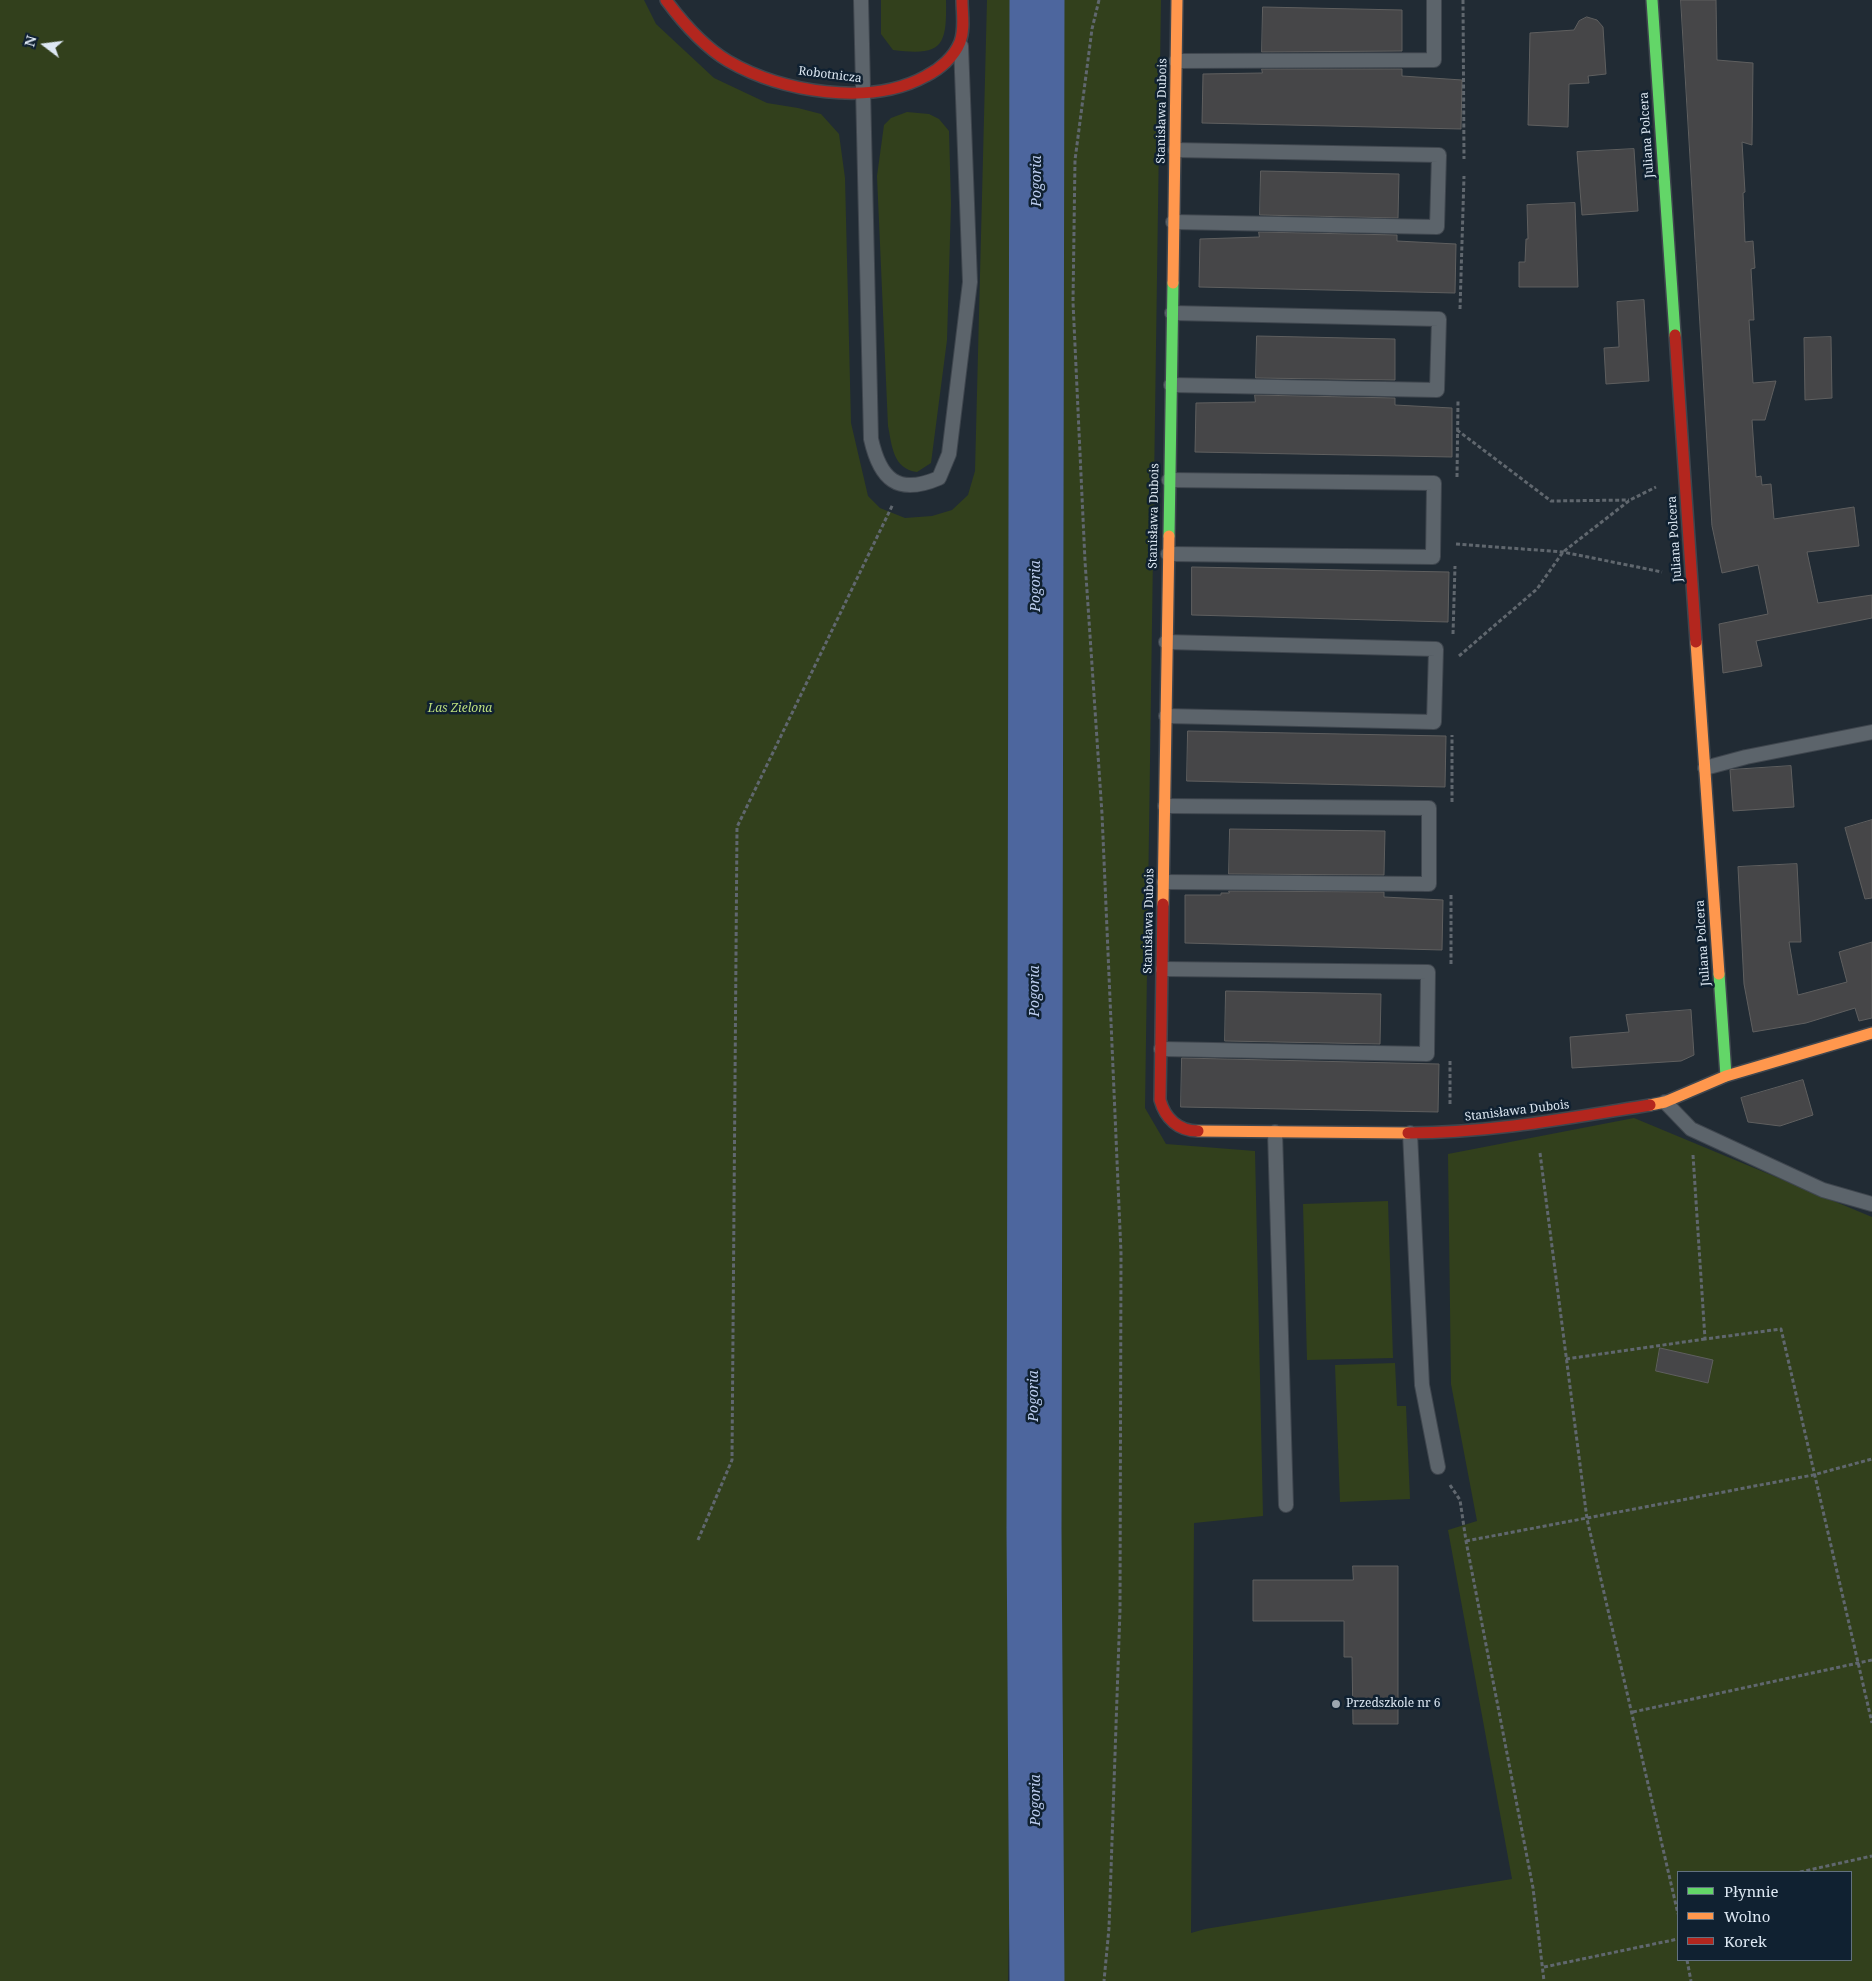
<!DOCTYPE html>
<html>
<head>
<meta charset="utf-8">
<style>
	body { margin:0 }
	#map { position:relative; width:1872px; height:1981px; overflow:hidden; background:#212b34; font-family:"Noto Serif",serif }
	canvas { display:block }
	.legend { position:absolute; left:1677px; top:1871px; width:175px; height:90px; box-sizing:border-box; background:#102131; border:1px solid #62717f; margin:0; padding:6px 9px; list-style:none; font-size:15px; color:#dde8f3 }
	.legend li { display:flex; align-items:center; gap:10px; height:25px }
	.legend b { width:25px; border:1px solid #62717f }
	.north { position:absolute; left:20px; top:20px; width:50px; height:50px; -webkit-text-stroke:4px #102131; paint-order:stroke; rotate:285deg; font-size:14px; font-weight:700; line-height:20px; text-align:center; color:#dde8f3 }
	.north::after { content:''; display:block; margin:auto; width:18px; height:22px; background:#dde8f3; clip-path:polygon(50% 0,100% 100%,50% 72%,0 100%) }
</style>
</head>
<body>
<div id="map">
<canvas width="1872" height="1981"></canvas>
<ul class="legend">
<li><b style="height:6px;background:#63d668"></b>Płynnie</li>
<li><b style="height:6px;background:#ff974d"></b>Wolno</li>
<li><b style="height:6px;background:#b3261e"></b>Korek</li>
</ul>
<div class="north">N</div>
</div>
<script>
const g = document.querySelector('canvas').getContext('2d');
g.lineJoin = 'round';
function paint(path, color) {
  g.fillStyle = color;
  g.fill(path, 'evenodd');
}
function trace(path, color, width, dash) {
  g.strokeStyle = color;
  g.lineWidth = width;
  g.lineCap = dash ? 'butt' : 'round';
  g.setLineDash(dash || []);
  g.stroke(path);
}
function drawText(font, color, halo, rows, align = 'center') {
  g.font = font + ' "Noto Serif",serif';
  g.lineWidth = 5;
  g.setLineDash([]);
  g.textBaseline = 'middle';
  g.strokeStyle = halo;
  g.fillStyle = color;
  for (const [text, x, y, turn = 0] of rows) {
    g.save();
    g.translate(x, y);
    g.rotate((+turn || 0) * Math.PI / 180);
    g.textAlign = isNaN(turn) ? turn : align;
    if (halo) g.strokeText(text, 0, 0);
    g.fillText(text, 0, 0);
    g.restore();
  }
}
paint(new Path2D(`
	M0,0H644L656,24L714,78L767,103L798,108L821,114L839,134L845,178L851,423L868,496L880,508L905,518L932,516L952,510L968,495L975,471L987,0H1024L1026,188L1023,1126L1008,1981H0Z
	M881,0H946C947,47 942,56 893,50L881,34Z
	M1049,0H1161L1145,1108L1166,1144L1255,1151L1263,1516L1194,1523L1191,1933L1205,1929L1512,1879L1448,1530L1477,1521L1451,1384L1448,1154L1634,1118L1872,1217V1981H1055ZM1678,1872H1851V1960H1678Z
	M907,112L929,114L939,119L949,131L951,204L947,340L931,463L917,472C893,469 892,446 888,426L877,176L884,125L891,118Z
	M1388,1201L1393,1358L1307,1360L1303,1204Z
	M1395,1363L1397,1406H1406L1410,1499L1340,1502L1335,1365Z`), '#32401c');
trace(new Path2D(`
	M1037,0L1034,1527L1037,1981`), '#4d669e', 55);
const building = new Path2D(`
	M1681,0H1716L1717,60L1753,63L1752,145L1742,142L1745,192L1743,193L1745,242L1753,241L1755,268L1751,269L1754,320H1749L1753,383L1776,381L1765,420H1752L1756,477L1761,476L1762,485L1771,484L1774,519L1854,507L1859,546L1807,552L1818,603L1872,595V618L1756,641L1762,666L1723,673L1719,624L1768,614L1758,565L1722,573L1712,526Z
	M1263,7L1402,10V51L1262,52Z
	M1587,17L1597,20L1603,27L1606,74L1588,76L1589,83L1569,84L1568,127L1528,125L1530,33L1574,30L1579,21Z
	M1262,69H1402V76L1462,80L1461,129L1202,123L1203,74L1262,73Z
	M1634,149L1638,211L1582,215L1577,152Z
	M1261,171L1399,174L1398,218L1260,215Z
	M1575,203L1578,287H1519V262H1525L1526,239H1528L1527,205Z
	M1259,232L1397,235V241L1456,244L1455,293L1199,287L1200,239L1259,237Z
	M1644,300L1649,381L1606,384L1604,348L1619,347L1617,302Z
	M1257,336L1395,339V380L1256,378Z
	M1831,337L1832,398L1805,400L1804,338Z
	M1255,395L1395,398V405L1452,408V457L1195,452L1196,403L1255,402Z
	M1192,567L1449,572L1448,622L1192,615Z
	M1188,731L1446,736L1445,787L1187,781Z
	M1791,766L1794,807L1733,811L1730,770Z
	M1872,820V898L1865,899L1845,828Z
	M1230,829L1385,831L1384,875L1229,874Z
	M1797,864L1801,942H1789L1798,995L1847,982L1839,952L1872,942V1018L1859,1021L1855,1008L1806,1023L1753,1032L1744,984L1738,867Z
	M1229,891L1384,892V897L1443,900L1442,950L1185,943V895H1221V893H1229Z
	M1226,991L1381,994L1380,1044L1225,1041Z
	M1691,1010L1694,1055L1681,1061L1572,1068L1570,1037L1629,1032L1626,1015Z
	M1182,1058L1439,1064L1438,1112L1181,1107Z
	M1803,1080L1813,1115L1780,1126L1748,1122L1741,1098Z
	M1660,1348L1713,1360L1708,1383L1656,1371Z
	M1353,1566H1398V1724H1353L1352,1657H1344V1621H1253V1580H1353Z`);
paint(building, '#464648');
trace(building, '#5f5f5f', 1);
const lane = new Path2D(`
	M861,0L871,439C880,479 897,496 939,478L949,454L970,282L961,46
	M1176,61L1434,60V0
	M1173,222L1437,227L1439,155L1175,150
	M1171,385L1437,390L1439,319L1172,313
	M1168,554L1433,557L1434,483L1169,480
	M1166,716L1434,722L1436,649L1166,642
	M1705,768L1746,757L1872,732
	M1164,882L1429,884V808L1165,806
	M1161,1049L1427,1054L1428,972L1163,969
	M1665,1102L1691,1129L1823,1190L1872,1204
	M1275,1132L1286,1505
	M1410,1133L1422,1385L1438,1467`);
const fast = new Path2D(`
	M1652,0L1675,335
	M1169,536L1173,283
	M1719,974L1726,1076`);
const slow = new Path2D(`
	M1173,283L1177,0
	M1696,642L1719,974
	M1163,904L1169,536
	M1650,1105L1665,1102L1726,1076L1872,1033
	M1198,1131L1408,1133`);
const jam = new Path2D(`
	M666,0C683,23 703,46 728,61C782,92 870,107 926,76C940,69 954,57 960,42C965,29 962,13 962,0
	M1675,335L1696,642
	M1163,904L1160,1100C1165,1118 1178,1131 1198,1131
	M1408,1133C1490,1133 1569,1118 1650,1105`);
trace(lane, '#3f464e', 16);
trace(fast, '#3f464e', 14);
trace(slow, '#3f464e', 14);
trace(jam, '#3f464e', 14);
trace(new Path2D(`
	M1099,0L1092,29L1075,160L1073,302L1085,561L1102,814L1121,1253L1120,1610L1109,1928L1104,1981
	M1463,0L1464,159
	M1460,309L1464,176
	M1457,430L1551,501L1629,500
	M1457,477L1458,401
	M1456,544L1563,552L1662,572
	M1453,634L1455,566
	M1459,656L1537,589L1563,552L1630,500L1656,487
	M1452,802V735
	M1451,964V893
	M1450,1104V1060
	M1540,1153L1587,1519L1678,1914
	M1693,1155L1705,1339L1781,1329L1872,1723
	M1566,1359L1705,1339
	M1450,1485L1460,1500L1466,1541L1533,1888L1544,1981
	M698,1540L732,1460L737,827L893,504
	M1466,1541L1813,1475L1872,1459
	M1633,1712L1872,1660
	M1800,1872L1872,1856
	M1687,1960L1691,1981
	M1544,1967L1678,1939`), '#60676e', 3, [4, 2.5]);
trace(lane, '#5c646b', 14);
trace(fast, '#63d668', 11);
trace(slow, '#ff974d', 11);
trace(jam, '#b3261e', 11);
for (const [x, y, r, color] of [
	[1336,1704,5,"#9ba6b0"]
]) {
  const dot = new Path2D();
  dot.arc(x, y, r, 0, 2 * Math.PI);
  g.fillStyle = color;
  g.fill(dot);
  trace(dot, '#102131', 2);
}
drawText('12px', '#dde8f3', '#102131', [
	["Robotnicza",830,75,7],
	["Stanisława Dubois",1162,111,-89],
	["Juliana Polcera",1647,135,-94],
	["Stanisława Dubois",1154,516,-89],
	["Juliana Polcera",1675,539,-94],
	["Stanisława Dubois",1149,921,-89],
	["Juliana Polcera",1703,943,-94],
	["Stanisława Dubois",1517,1111,-7]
]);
drawText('italic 12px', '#bddf7d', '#102131', [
	["Las Zielona",460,709]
]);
drawText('12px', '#dde8f3', '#102131', [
	["Przedszkole nr 6",1346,1704]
], 'left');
drawText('italic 14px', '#bccdef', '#102131', [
	["Pogoria",1037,181,-90],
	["Pogoria",1036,586,-90],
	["Pogoria",1035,991,-90],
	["Pogoria",1034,1396,-90],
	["Pogoria",1036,1800,-90]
]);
</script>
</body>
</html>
